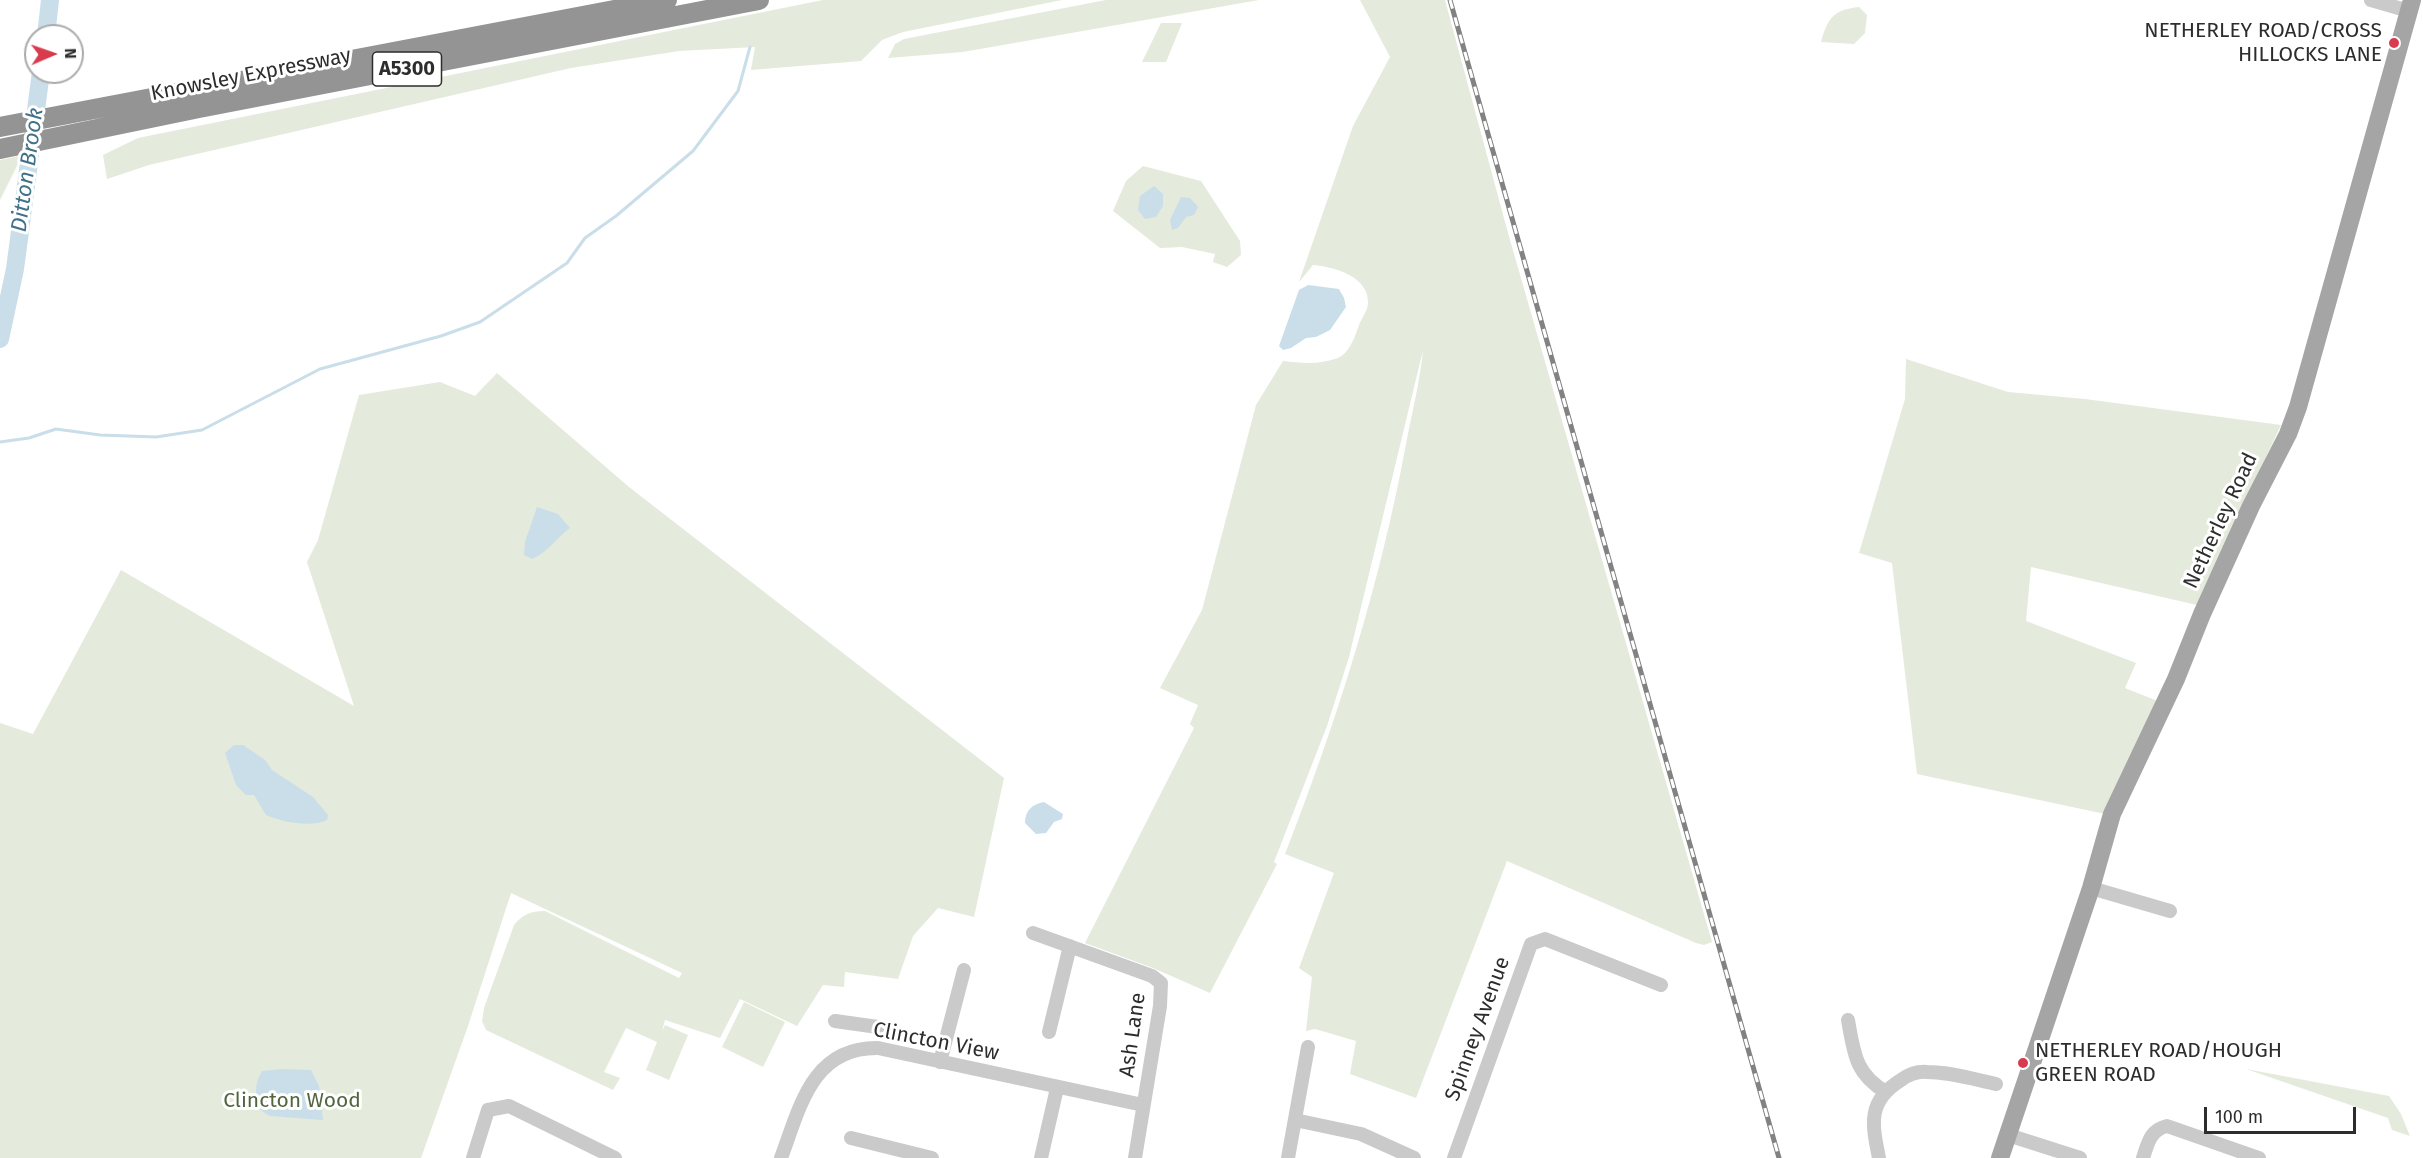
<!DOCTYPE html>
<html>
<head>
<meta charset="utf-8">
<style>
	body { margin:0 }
	#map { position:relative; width:2423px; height:1158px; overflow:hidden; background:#fff; font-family:"Fira Sans",sans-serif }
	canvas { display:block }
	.north { position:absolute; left:24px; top:24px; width:60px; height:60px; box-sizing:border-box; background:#fff; border:2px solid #ababab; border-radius:50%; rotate:88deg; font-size:16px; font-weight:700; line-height:24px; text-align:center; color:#2d2d2d }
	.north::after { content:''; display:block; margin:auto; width:21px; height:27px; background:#d83b4d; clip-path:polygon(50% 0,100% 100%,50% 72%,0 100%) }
	.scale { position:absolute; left:2204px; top:1107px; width:152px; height:27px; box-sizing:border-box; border:3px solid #2d2d2d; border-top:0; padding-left:8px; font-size:18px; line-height:21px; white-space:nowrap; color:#2d2d2d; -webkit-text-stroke:4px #fff; paint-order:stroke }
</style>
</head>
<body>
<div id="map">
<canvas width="2423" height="1158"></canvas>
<div class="north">N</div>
<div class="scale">100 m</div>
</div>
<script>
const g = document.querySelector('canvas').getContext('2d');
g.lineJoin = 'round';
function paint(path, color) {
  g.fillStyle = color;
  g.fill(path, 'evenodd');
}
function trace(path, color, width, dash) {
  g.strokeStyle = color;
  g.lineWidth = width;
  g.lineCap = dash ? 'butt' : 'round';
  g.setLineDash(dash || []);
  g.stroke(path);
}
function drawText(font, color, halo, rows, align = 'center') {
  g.font = font + ' "Fira Sans",sans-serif';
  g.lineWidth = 6;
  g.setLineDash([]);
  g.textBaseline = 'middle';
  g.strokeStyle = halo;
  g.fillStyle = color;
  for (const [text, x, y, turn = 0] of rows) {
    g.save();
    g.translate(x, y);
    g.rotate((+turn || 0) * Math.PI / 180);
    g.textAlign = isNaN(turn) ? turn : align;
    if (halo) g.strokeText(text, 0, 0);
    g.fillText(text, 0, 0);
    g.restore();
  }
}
paint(new Path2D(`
	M823,0H1062L903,32L882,40L861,61L751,70L755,47L679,51L571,68L149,165L107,179L103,155L138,138Z
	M1106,0H1259L963,52L888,58L895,44L904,39Z
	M1360,0H1445L1508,233L1712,942L1704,945L1696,943L1507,861L1416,1098L1350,1074L1356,1041L1315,1029L1306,1031L1312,977L1299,968L1334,873L1285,854C1337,721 1380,585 1406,444C1412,413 1420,381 1423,350L1349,657L1327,726L1274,862L1277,864L1210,993L1153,968L1085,943L1194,728L1190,724L1198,705L1160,688L1202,610L1256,405L1283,361C1302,363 1319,365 1338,358C1349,353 1354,339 1358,328C1360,320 1368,311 1368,303C1369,276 1334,267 1313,265L1299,282L1353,126L1390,57Z
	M1859,7L1867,15L1865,33L1854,44L1821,42C1828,18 1833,10 1859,7Z
	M1161,23H1182L1166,62H1142Z
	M19,156L17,166L0,200V160Z
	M1143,166L1201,181L1240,241L1241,255L1227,267L1213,262L1215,254L1182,247L1160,248L1113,211L1126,181Z
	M1906,359L2008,392L2085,399L2281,425L2197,605L2031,567L2026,621L2136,663L2125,688L2160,702L2105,814L1917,774L1892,563L1859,553L1905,399Z
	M497,373L629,487L1004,778L974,917L938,908L913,936L898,979L845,972L844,987L823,985L797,1026L740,999L720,1038L665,1020L662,1031L665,1025L688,1035L669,1080L646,1070L657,1042L626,1028L604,1072L620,1078L613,1090L486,1030L482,1021L484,1008L514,925C523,914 531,911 545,911L679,978L682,973L511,893L468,1026L421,1158H0V723L33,734L121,570L354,706L307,562L318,540L359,395L440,382L475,396Z
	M744,1002L785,1022L763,1067L722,1047Z
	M2246,1069L2389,1096L2401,1114L2410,1136L2392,1130L2388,1118Z`), '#e4eadc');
paint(new Path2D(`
	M1154,186L1163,194V206L1156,217L1145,219L1138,210L1140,196Z
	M1181,197L1190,198L1198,207L1194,215L1186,217L1178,228L1172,230L1170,220Z
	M1308,285L1339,289L1344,298L1346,307L1330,330L1316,337L1306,338L1291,348L1283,350L1279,346L1299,290Z
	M537,507L558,514L570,528C557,537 547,553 532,559L524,555L525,542Z
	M234,745H243L265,760L272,770L313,797L328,815L327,820C311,828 282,822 266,815L254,795H246L236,785L225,753Z
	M1044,802L1063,814L1062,819L1054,822L1046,833L1036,834L1025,823C1025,811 1032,804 1044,802Z
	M281,1069L311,1070L319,1086L323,1120L270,1116L259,1109C255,1094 254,1085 262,1071Z`), '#c9dee9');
trace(new Path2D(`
	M0,442L29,438L56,429L100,435L156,437L202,430L320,369L441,336L480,322L567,263L585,238L616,216L693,151L738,91L750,47`), '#c9dee9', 3);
trace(new Path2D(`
	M46,36L50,0
	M0,339L15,269L41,72`), '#c9dee9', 18);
trace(new Path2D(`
	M2371,0L2409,11
	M2091,888L2170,911
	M1033,933L1152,976L1161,983L1160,1006L1135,1158
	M1848,1020C1854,1053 1855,1074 1886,1092
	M835,1021L878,1027
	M1049,1032L1070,946
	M940,1062L964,970
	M1295,1120L1361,1134L1414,1158
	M2008,1135L2080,1158
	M851,1138L932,1158
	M473,1158L488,1110L509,1106L615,1158
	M781,1158C800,1107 812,1047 878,1048L1143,1105
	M1041,1158L1057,1088
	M1288,1158L1308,1047
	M1454,1158L1531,944L1545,939L1661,985
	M1879,1158C1872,1124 1867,1101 1901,1080C1908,1075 1917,1071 1927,1072C1950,1072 1973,1079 1996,1084
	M2143,1158C2148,1143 2150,1130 2167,1126L2259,1158`), '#cacaca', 14);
trace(new Path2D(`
	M2000,1158L2091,888L2112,814L2176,679L2202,614L2251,506L2288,434L2298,407L2412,0`), '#a5a5a5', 18);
trace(new Path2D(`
	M0,127L667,0
	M0,149L199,108L759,0`), '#949494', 20);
const rail = new Path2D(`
	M1450,0L1779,1158`);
trace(rail, '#828282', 5);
trace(rail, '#fff', 3, [9]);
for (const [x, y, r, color] of [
	[2394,43,6,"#d83b4d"],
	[2023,1063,6,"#d83b4d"]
]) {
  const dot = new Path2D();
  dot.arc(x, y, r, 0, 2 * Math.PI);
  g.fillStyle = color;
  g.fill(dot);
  trace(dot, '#fff', 2);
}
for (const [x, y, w] of [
	[407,69,69]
]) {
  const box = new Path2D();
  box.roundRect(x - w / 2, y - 17, w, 34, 4.5);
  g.fillStyle = '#fff';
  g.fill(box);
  trace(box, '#2d2d2d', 1.5);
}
drawText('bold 20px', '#2d2d2d', null, [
	["A5300",407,69]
]);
drawText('21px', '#2d2d2d', '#fff', [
	["NETHERLEY ROAD/CROSS",2382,31],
	["HILLOCKS LANE",2382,55],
	["NETHERLEY ROAD/HOUGH",2035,1051,"left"],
	["GREEN ROAD",2035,1075,"left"]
], 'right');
drawText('21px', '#2d2d2d', '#fff', [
	["Knowsley Expressway",251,75,-11],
	["Netherley Road",2221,521,-65],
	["Spinney Avenue",1478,1029,-70],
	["Ash Lane",1133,1035,-82],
	["Clincton View",936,1042,11]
]);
drawText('21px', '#52663e', '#fff', [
	["Clincton Wood",292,1101]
]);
drawText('italic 22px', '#417089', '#fff', [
	["Ditton Brook",28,170,-82]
]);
</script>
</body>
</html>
